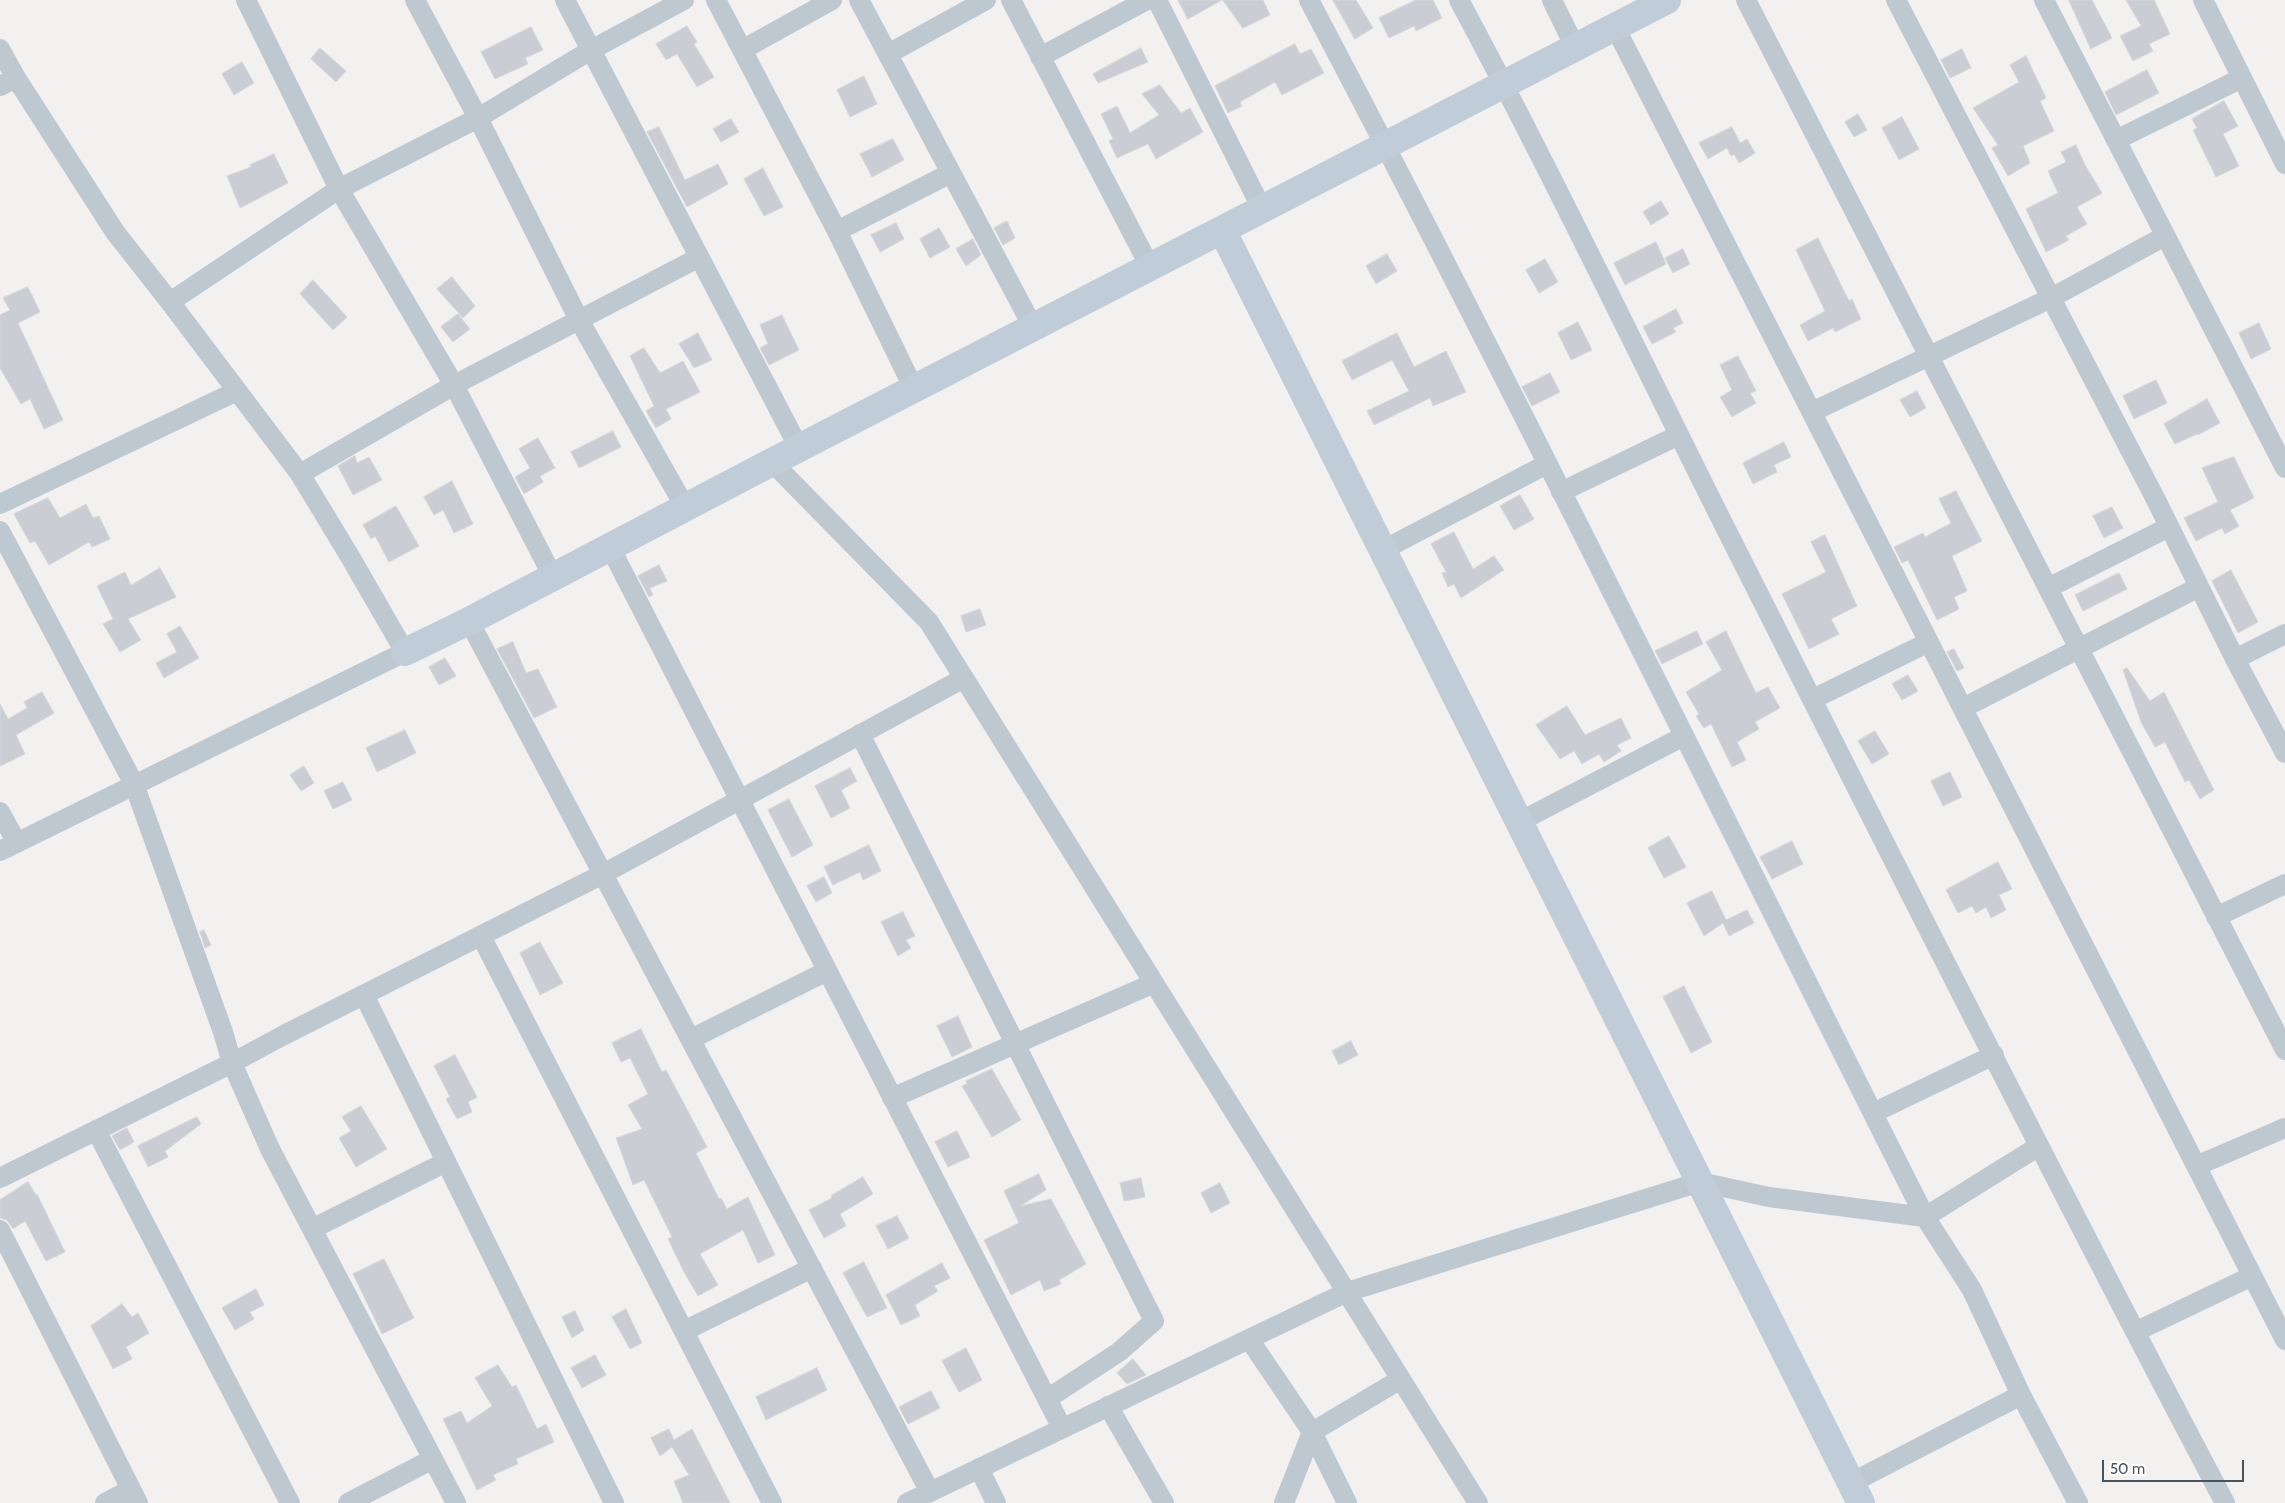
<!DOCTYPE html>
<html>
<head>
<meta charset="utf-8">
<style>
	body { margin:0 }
	#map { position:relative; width:2285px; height:1503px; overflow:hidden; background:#f3f0f0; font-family:Cabin,sans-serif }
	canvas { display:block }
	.scale { position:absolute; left:2102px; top:1460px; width:142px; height:22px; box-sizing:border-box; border:2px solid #47545f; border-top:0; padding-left:6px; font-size:15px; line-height:18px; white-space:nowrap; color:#47545f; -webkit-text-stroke:4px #fff; paint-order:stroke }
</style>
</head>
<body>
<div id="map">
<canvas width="2285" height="1503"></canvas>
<div class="scale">50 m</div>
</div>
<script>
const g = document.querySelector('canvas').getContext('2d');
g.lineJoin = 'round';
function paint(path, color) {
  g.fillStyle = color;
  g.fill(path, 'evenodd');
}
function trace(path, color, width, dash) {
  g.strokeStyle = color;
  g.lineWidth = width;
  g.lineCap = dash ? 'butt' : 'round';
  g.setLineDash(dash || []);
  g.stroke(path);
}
const building = new Path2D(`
	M1178,0H1222L1188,19Z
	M1223,0H1263L1270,15L1243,28Z
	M1333,0H1356L1373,28L1355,39Z
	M1416,0H1433L1442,18L1416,31L1414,26L1389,38L1379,18Z
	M2069,0H2092L2112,38L2091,49Z
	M2126,0H2154L2170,34L2149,44L2153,51L2133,61L2120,36L2141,26Z
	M687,26L697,42L694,44L714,77L697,87L677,54L666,60L656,44Z
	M531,27L543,50L525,58L528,64L495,79L481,52Z
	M1295,44L1300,54L1311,49L1324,73L1282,95L1275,82L1240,102L1242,106L1228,113L1215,86Z
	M320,48L346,71L336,82L311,59Z
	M1141,48L1148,62L1098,83L1093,74Z
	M1962,49L1971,68L1950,78L1941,60Z
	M2026,56L2046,98L2040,101L2054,131L2023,146L2030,163L2008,176L1992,148L1998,145L1973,108L2019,82L2010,65Z
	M242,62L254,83L234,95L222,74Z
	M2147,70L2159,93L2116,115L2105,92Z
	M864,76L877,104L850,117L837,90Z
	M1160,85L1181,113L1190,108L1203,132L1156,159L1148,144L1117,158L1109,141L1113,139L1101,114L1117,106L1130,133L1159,115L1142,94Z
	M2224,101L2238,126L2223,134L2239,166L2216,177L2193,130L2197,128L2192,119Z
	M1858,114L1867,130L1854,137L1845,122Z
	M1902,117L1919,149L1899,160L1882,128Z
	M731,119L739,132L721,142L713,129Z
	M659,127L685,180L718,164L728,184L687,207L647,132Z
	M1732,127L1740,143L1747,139L1755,153L1739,163L1734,154L1731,156L1727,148L1708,159L1699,143Z
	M893,139L904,160L872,177L860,154Z
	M2076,145L2085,165L2102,193L2077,207L2087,224L2066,236L2069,240L2046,252L2026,209L2058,193L2048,171L2066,162L2061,152Z
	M274,154L288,183L240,208L227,176L251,167L250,165Z
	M763,168L783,207L764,216L744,179Z
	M1661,201L1669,214L1651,225L1643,212Z
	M1007,221L1015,238L1003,245L994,228Z
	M896,223L904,239L880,252L871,235Z
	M939,228L950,247L930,258L920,239Z
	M1818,238L1849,301L1852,299L1861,319L1835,332L1833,328L1808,341L1800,325L1825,311L1796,250Z
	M973,239L981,255L966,266L956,249Z
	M1656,242L1666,264L1625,285L1614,263Z
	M1683,249L1690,264L1673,273L1665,258Z
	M1387,254L1397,271L1376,284L1366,266Z
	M1545,259L1558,282L1539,293L1526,270Z
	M452,277L475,306L463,318L437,289Z
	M313,280L347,317L333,330L300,294Z
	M28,287L40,312L18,323L63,420L44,429L30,399L21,404L0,368V315L10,310L3,298Z
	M1676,309L1683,323L1673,328L1676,332L1652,344L1643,327Z
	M458,314L470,329L453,342L441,327Z
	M782,315L799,350L769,365L760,348L768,344L760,325Z
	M1578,322L1592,350L1571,360L1558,333Z
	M2259,323L2271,349L2251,359L2239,333Z
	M698,333L712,360L694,368L679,344Z
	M1397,333L1414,367L1446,351L1466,392L1433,406L1430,398L1374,425L1367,411L1409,391L1392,360L1352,380L1342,361Z
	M644,348L660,373L683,361L700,392L666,409L671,419L656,428L646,411L654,406L630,356Z
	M1738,356L1756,391L1750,393L1756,403L1732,417L1720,397L1732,390L1720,365Z
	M1550,373L1560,392L1532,406L1522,387Z
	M2156,380L2167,403L2134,419L2123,396Z
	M1917,391L1926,408L1910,417L1900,400Z
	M2207,399L2220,423L2198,435L2197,434L2175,444L2164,424Z
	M613,431L621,447L579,468L571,452Z
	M538,438L555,468L540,476L543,482L524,494L515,477L530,468L519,449Z
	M1784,442L1791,457L1774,465L1777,472L1753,484L1743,463Z
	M355,456L357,463L369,457L382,480L353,495L338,466Z
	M2234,457L2254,498L2230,510L2239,526L2225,534L2222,528L2196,541L2184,518L2218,502L2202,468Z
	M452,481L473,524L454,533L443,510L434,515L424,497Z
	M1956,491L1982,541L1952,556L1967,591L1954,597L1959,609L1937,620L1908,560L1902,563L1894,547L1923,533L1925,537L1951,523L1939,499Z
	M1520,495L1534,519L1514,530L1500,506Z
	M48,498L60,518L86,504L93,518L99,516L110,539L92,547L89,542L49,565L35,541L30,543L14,514Z
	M396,506L419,546L389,562L375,536L371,539L363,525Z
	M2112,507L2123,528L2104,538L2093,516Z
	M1454,532L1473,569L1494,556L1504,570L1461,598L1454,584L1448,587L1442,573L1446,572L1431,544Z
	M1825,535L1857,606L1831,619L1839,634L1809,649L1782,594L1826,572L1811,542Z
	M659,565L667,581L650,588L653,595L649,597L638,576Z
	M160,568L176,597L128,619L141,640L120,652L103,624L113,619L97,586L125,572L131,585Z
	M2231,570L2258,622L2238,633L2212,581Z
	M2119,573L2127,589L2083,611L2075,595Z
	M980,609L986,625L966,632L961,616Z
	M180,626L199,658L164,678L156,663L177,652L167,634Z
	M1697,631L1703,644L1662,664L1655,651Z
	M1726,631L1756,693L1768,687L1780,708L1755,722L1759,729L1737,742L1746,760L1732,767L1711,724L1704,728L1696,716L1699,714L1686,692L1722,670L1706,642Z
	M513,642L526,673L538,669L557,707L534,718L497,649Z
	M1954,649L1964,668L1957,671L1947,652Z
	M445,658L456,676L439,685L429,667Z
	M2127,668L2150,701L2164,692L2214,790L2200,799L2189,780L2185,782L2165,742L2155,747L2141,722L2123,670Z
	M1908,675L1918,691L1902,700L1892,684Z
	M42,692L54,713L16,735L25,754L0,766V704L8,719L27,708L24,702Z
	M1567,706L1585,735L1621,718L1631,738L1617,745L1621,751L1604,762L1599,754L1582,764L1574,751L1560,759L1536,725Z
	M405,730L416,753L377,772L366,748Z
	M1875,731L1889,754L1872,764L1858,741Z
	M304,766L314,783L301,791L290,775Z
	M850,768L857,781L841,790L850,808L831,818L815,786Z
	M1950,772L1962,797L1943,806L1931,781Z
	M343,782L352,800L333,809L324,791Z
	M789,799L813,845L792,857L768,810Z
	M1669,836L1686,867L1664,878L1648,848Z
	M1792,841L1803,864L1772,879L1760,857Z
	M869,845L881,871L863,880L860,872L833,885L824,867Z
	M1998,862L2012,889L1999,895L2006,910L1991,918L1986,907L1976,913L1972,906L1958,913L1946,890Z
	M824,877L832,893L816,902L807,886Z
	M1712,891L1726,920L1747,910L1754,923L1729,936L1723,923L1704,936L1687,903Z
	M903,912L915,936L906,940L911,948L898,956L881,922Z
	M204,930L211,945L205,948L200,932Z
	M540,942L563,983L540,995L520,953Z
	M1684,986L1712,1042L1691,1053L1663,997Z
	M958,1016L972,1047L952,1057L937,1026Z
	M641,1029L662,1072L666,1070L707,1147L696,1153L719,1199L721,1198L727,1209L748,1197L775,1255L758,1263L743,1230L700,1254L718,1285L698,1296L684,1272L668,1239L672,1237L644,1180L633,1185L616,1138L642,1129L628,1105L648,1094L630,1058L621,1062L612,1043Z
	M1351,1041L1358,1055L1339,1065L1332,1051Z
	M455,1055L477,1097L468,1102L472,1112L457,1119L446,1099L450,1097L434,1066Z
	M992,1069L1021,1120L992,1137L962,1086L967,1084L966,1081Z
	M361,1106L387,1149L356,1167L339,1138L351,1131L342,1117Z
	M197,1117L201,1124L165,1151L168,1157L148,1167L138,1146Z
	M127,1128L134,1142L120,1150L112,1136Z
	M957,1131L970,1157L948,1167L935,1142Z
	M1039,1174L1046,1190L1020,1206L1051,1199L1086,1264L1059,1280L1061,1284L1044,1291L1040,1280L1011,1295L984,1240L1019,1223L1004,1191Z
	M863,1177L873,1194L840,1214L846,1226L824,1238L809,1210L832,1198L831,1196Z
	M1141,1178L1145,1197L1124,1201L1120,1183Z
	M28,1182L36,1195L37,1194L65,1252L46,1261L25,1221L13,1229L7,1220L0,1218V1200Z
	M1220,1183L1230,1203L1211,1213L1201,1193Z
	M897,1216L909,1238L888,1249L876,1226Z
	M384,1259L414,1318L382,1334L353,1274Z
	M864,1262L887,1308L867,1317L843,1273Z
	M942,1263L950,1278L934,1286L938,1291L915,1305L920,1316L901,1325L886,1295Z
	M256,1289L264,1305L250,1312L254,1319L235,1330L222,1308Z
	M122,1304L132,1317L138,1313L149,1333L126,1347L132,1359L113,1369L91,1326Z
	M626,1309L642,1343L630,1349L612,1317Z
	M575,1311L584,1330L572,1338L562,1317Z
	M966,1348L982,1380L959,1392L942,1361Z
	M595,1355L606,1375L582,1388L571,1368Z
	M1133,1359L1146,1375L1127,1384L1117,1373Z
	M498,1365L512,1387L516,1385L537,1429L546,1424L554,1442L516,1459L518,1464L493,1475L496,1480L477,1490L443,1419L461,1411L467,1423L492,1406L475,1378Z
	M817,1368L827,1390L766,1420L756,1397Z
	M931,1391L940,1408L908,1424L899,1407Z
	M669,1429L674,1440L692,1429L730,1503H683L674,1481L689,1475L672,1447L660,1456L651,1438Z`);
paint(building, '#cacdd3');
trace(building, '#d4d7dc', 1);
trace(new Path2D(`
	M246,0L339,189L454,385L552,575
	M565,0L799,448
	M684,0L591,50L478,118L579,320L685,507
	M716,0L837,231L914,389
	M859,0L1033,327
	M1011,0L1150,267
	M1157,0L1262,209
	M1309,0C1521,402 1720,811 1925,1217L1972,1290L2021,1395L2078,1503
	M1459,0C1554,177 1640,358 1730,537C1893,860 2056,1183 2225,1503
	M1552,0L1575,47
	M1746,0L2285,1050
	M1896,0L2155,498L2235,659L2285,753
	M2044,0L2285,468
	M2203,0L2285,164
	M1615,27L2285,1340
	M0,49L16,78L115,232L170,302L300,474L349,555L405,652L0,851
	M742,50L832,0
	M888,54L986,0
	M1040,57L1147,0
	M0,86L16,78
	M2116,140L2242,78
	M837,231L951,173
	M170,302L339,189L478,118L415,0
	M1812,412L2051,298L2165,236
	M772,462L929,622L1478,1503
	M300,474L454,385L698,258
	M1561,492L1679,435
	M0,504L237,391
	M0,531L134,784L223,1032L232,1063L270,1149L456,1503
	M610,547L1062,1428
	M1383,550L1547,464
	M2048,588L2169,527
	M469,621L930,1492
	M2235,659L2285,634
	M1813,699L1929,642
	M1963,708L2199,587
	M860,734L1154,1321L1119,1352L1047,1399
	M0,812L17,843
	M1519,822L1684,736
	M2216,917L2285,884
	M481,936L772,1503
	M364,995L614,1503
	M691,1039L827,971
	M892,1098L1154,983
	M1873,1113L1994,1055
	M96,1130L290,1503
	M2196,1166L2285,1128
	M0,1178L232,1063L284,1035L603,874L964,678
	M312,1229L446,1162
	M0,1230L138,1503
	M684,1331L812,1268
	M2135,1332L2252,1276
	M1249,1339L1312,1432L1347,1503
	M1108,1406L1164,1503
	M979,1468L996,1503
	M1851,1483L2021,1395
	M105,1503L131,1489
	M348,1503L433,1459
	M907,1503L1347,1292L1700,1182L1769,1197L1925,1217L2039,1146
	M1284,1503L1312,1432L1401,1379`), '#bec8d0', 20);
trace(new Path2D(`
	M1222,230L1861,1503
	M405,652L469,621L772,462L1667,0`), '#c0ccd8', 28);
</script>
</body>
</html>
